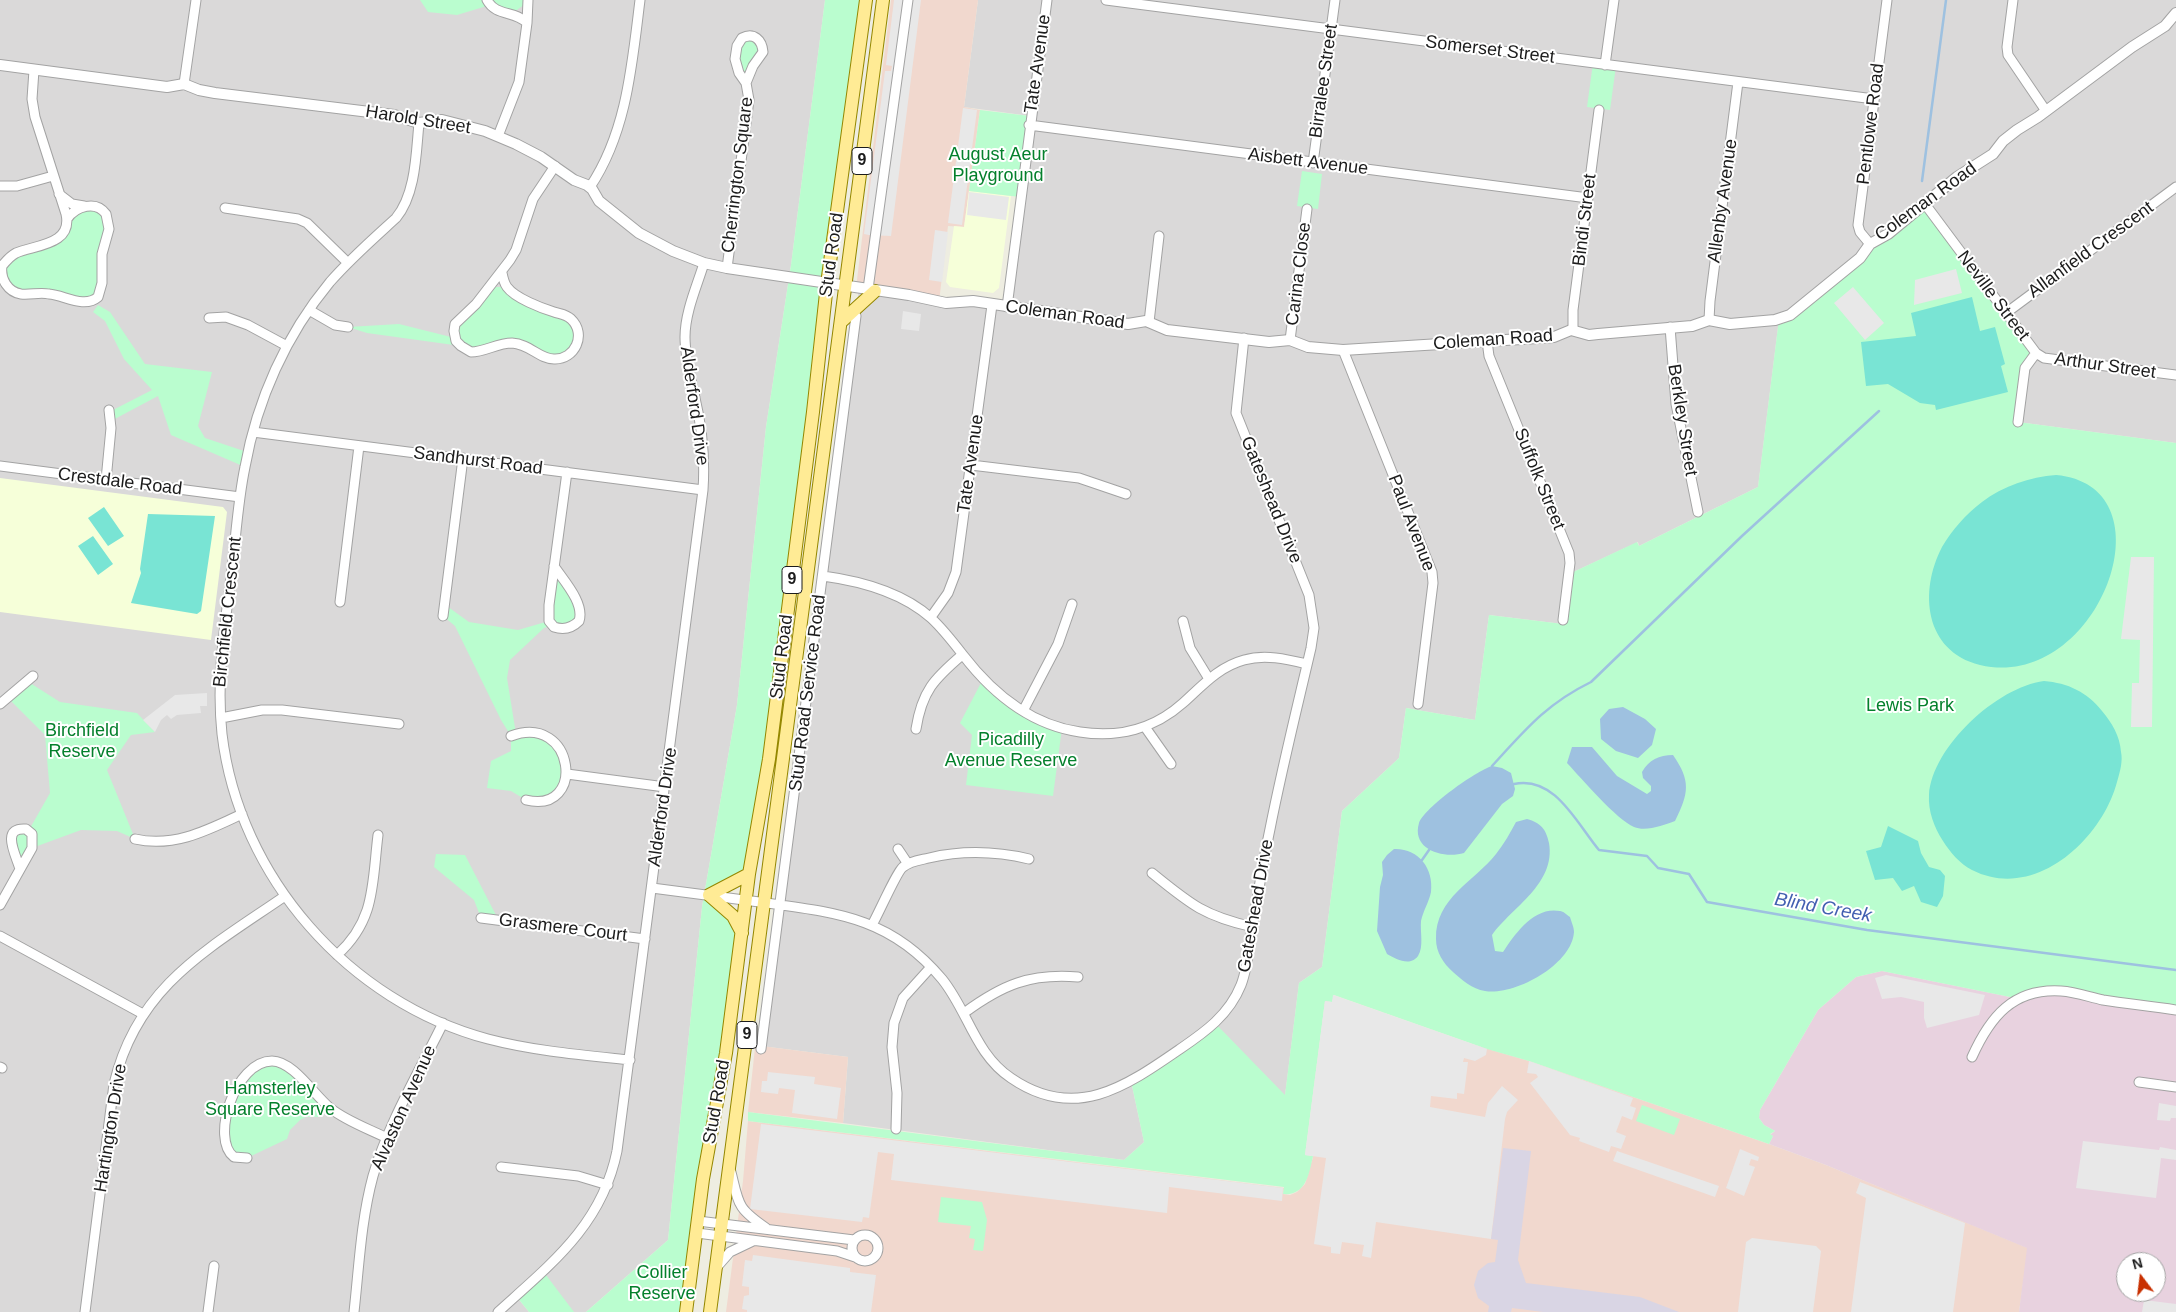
<!DOCTYPE html>
<html>
<head>
<meta charset="utf-8">
<style>
	body { margin:0 }
	#map { position:relative; width:2176px; height:1312px; overflow:hidden; background:#eeede1; font-family:Arial,sans-serif }
	canvas { display:block }
	.north { position:absolute; left:2116px; top:1252px; width:50px; height:50px; box-sizing:border-box; background:#fff; border:1px solid #a4a4a4; border-radius:50%; rotate:345deg; font-size:14px; font-weight:700; line-height:20px; text-align:center; color:#1c1c1c }
	.north::after { content:''; display:block; margin:auto; width:18px; height:22px; background:#c83000; clip-path:polygon(50% 0,100% 100%,50% 72%,0 100%) }
</style>
</head>
<body>
<div id="map">
<canvas width="2176" height="1312"></canvas>
<div class="north">N</div>
</div>
<script>
const g = document.querySelector('canvas').getContext('2d');
g.lineJoin = 'round';
function paint(path, color) {
  g.fillStyle = color;
  g.fill(path, 'evenodd');
}
function trace(path, color, width, dash) {
  g.strokeStyle = color;
  g.lineWidth = width;
  g.lineCap = dash ? 'butt' : 'round';
  g.setLineDash(dash || []);
  g.stroke(path);
}
function drawText(font, color, halo, rows, align = 'center') {
  g.font = font + ' Arial,sans-serif';
  g.lineWidth = 4;
  g.setLineDash([]);
  g.textBaseline = 'middle';
  g.strokeStyle = halo;
  g.fillStyle = color;
  for (const [text, x, y, turn = 0] of rows) {
    g.save();
    g.translate(x, y);
    g.rotate((+turn || 0) * Math.PI / 180);
    g.textAlign = isNaN(turn) ? turn : align;
    if (halo) g.strokeText(text, 0, 0);
    g.fillText(text, 0, 0);
    g.restore();
  }
}
paint(new Path2D(`
	M0,0H825L791,265L766,427L737,705L702,907L668,1240L586,1312H573L516,1296L529,1312H0Z
	M978,0H2176V443L2018,422L1779,319L1758,487L1639,546L1638,542L1569,574L1563,624L1489,615L1475,720L1406,708L1399,758L1342,811L1322,967L1299,983L1285,1096L1215,1024L1131,1081L1144,1142L1124,1160L843,1123L848,1057L761,1046L859,288L1006,307L1030,116L964,107Z`), '#dad9d9');
paint(new Path2D(`
	M891,0H978L964,107L980,110L964,227L948,226L939,302L856,288Z
	M1325,1001L1529,1061L1769,1144L1826,1165L2028,1248L2019,1312H726L743,1181L748,1121L1284,1188L1283,1194L1290,1195L1297,1192L1305,1184L1313,1157Z
	M761,1046L848,1057L843,1123L748,1112L755,1048H761Z`), '#f1d8ce');
paint(new Path2D(`
	M1882,971L2020,999L2045,992L2176,1010V1312H2019L2027,1248L1826,1165L1769,1144L1773,1136L1770,1135L1775,1131L1764,1125L1759,1118L1760,1110L1818,1010L1856,977ZM2126,1262H2156V1292H2126Z`), '#e8d2df');
paint(new Path2D(`
	M969,191L1011,196L999,288L993,293L950,287L946,282L954,226L964,227Z
	M0,478L223,507L227,512L211,640L0,612Z`), '#f6ffd9');
paint(new Path2D(`
	M420,0H528V2L514,12L490,5L457,15L428,12Z
	M825,0H866L749,874L709,895L742,933L687,1312H586L668,1240L702,907L737,705L766,427L791,265Z
	M746,36L763,48L746,83L737,68L742,38Z
	M1593,63L1616,66L1610,110L1587,107Z
	M980,110L1030,116L1020,197L969,191Z
	M1302,171L1322,174L1318,209L1297,206Z
	M1925,204L2036,353L2026,364L2018,422L2176,443V1010L2066,992L2020,999L1882,971L1856,977L1818,1010L1760,1110L1759,1118L1764,1125L1775,1131L1770,1134L1773,1136L1769,1144L1529,1061L1487,1049L1334,995L1332,1002L1325,1001L1305,1155L1313,1156C1309,1174 1306,1196 1283,1194L1284,1187L748,1121V1112L1124,1160L1144,1142L1131,1081L1215,1023L1285,1095L1299,983L1322,967L1342,811L1399,758L1406,708L1475,720L1489,615L1563,624L1569,574L1637,542L1639,546L1758,487L1779,319Z
	M82,206L106,214L96,299L11,290L2,266L12,255L49,243Z
	M494,287H503L568,316L578,341L560,359L522,345L480,351L461,346L367,333L348,327L399,324L455,338L454,331Z
	M98,305L110,312L145,364L212,372L198,426L205,438L247,452L245,467L171,435L158,396L111,421L109,412L152,390L124,359L105,321L93,312Z
	M554,566L576,600L577,623L552,625L544,628L510,660L507,678L516,734L548,737L565,761L557,794L526,800L511,791L487,788L491,761L511,751V736L501,720L455,626L443,616L444,604L469,622L518,630L549,621Z
	M983,679L1003,698L1062,728L1053,796L966,785L972,735L960,723Z
	M27,681L60,702L137,713L155,732L131,735L107,770L135,839L117,831L81,830L32,848L20,869L9,836L29,830L50,793L45,735L8,698Z
	M436,854L465,855L499,921L481,918L474,900L434,867Z
	M280,1062L330,1108L319,1117H306L300,1120L290,1130L287,1139L247,1158L240,1159L225,1145L229,1110L249,1070Z
	M1642,1105L1680,1119L1674,1135L1636,1121Z
	M941,1197L982,1202L987,1220L983,1251L973,1250L975,1239L969,1238L971,1226L938,1222Z
	M543,1271L574,1312H529L516,1296Z`), '#bafdcf');
paint(new Path2D(`
	M1972,297L1980,331L1995,327L2005,364L2001,366L2008,392L1936,410L1935,405L1920,403L1888,384L1866,386L1861,342L1916,336L1911,313Z
	M2056,475C2176,486 2098,693 1980,665C1924,651 1919,591 1942,547C1952,530 1966,514 1982,502C2003,486 2030,477 2056,475Z
	M104,507L124,536L108,546L88,518Z
	M148,514L215,516L201,611L197,614L131,603L141,573L140,569Z
	M93,536L113,564L98,575L78,546Z
	M2044,681C2068,683 2087,692 2102,711C2112,723 2120,736 2121,752C2123,761 2120,772 2117,782C2102,839 2035,902 1972,870C1960,864 1950,852 1943,841C1934,827 1928,811 1929,795C1932,747 1997,687 2044,681Z
	M1888,826L1918,841L1921,853L1929,867L1940,870L1945,876L1943,896L1937,907L1921,902L1914,886L1902,891L1893,878L1875,880L1866,851L1881,847Z`), '#79e4d4');
paint(new Path2D(`
	M894,0H921L891,236L869,235L864,234L885,71H891L892,66L886,65Z
	M963,108L977,110L962,225L948,223Z
	M969,192L1009,197L1006,220L967,215Z
	M935,230L948,232L942,282L929,280Z
	M1956,269L1962,293L1914,305L1915,280Z
	M1853,287L1884,323L1865,340L1834,303Z
	M903,311L921,314L919,331L901,329Z
	M2131,557H2154L2152,727H2131L2132,683H2139L2140,640L2121,639Z
	M207,693V706H200L201,713L177,715L171,719L167,715L161,720L155,732L143,720L175,695Z
	M1886,975L1985,995L1979,1015L1927,1028L1924,1018V1002L1901,997L1882,999L1875,978Z
	M1333,995L1487,1049L1486,1055L1475,1061L1464,1058L1463,1062H1468L1464,1094L1457,1093V1099L1431,1096L1430,1107L1485,1117L1488,1103L1502,1086L1518,1100L1507,1112L1505,1119L1491,1239L1376,1222L1371,1258L1362,1256L1364,1245L1342,1242L1340,1254L1331,1253V1247L1314,1244L1326,1158L1305,1155L1325,1001L1332,1002Z
	M1529,1061L1633,1098L1630,1106L1636,1108L1632,1120L1622,1116L1616,1132L1626,1136L1621,1149L1611,1146L1609,1152L1579,1141L1580,1138L1570,1135L1530,1083L1538,1077L1536,1074L1527,1073Z
	M768,1072L815,1077L814,1084L841,1088L837,1119L792,1113L795,1090L779,1088L778,1094L761,1092L762,1081H767Z
	M2159,1103L2176,1106V1118H2171L2170,1121L2157,1120Z
	M761,1124L1283,1188L1282,1201L1169,1187L1167,1213L891,1180L894,1154L878,1152L869,1218L863,1217L862,1222L750,1209Z
	M2083,1141L2159,1150L2160,1147L2176,1150V1160L2161,1158L2156,1198L2076,1188Z
	M1740,1149L1759,1157L1758,1161L1751,1159L1749,1165L1755,1167L1744,1196L1726,1188Z
	M1617,1151L1719,1186L1715,1197L1613,1161Z
	M1860,1182L1965,1223L1953,1312H1851L1866,1198L1856,1193Z
	M1752,1238L1816,1246L1821,1251L1813,1312H1738L1746,1242Z
	M753,1255L850,1268V1272L876,1275L871,1312H747V1310L742,1309L744,1296L749,1295V1287L742,1286L745,1260L752,1261Z
	M2144,1300L2176,1304V1312H2142Z`), '#e8e8e8');
paint(new Path2D(`
	M1503,1148L1531,1151L1518,1260L1526,1283L1640,1297L1679,1312H1543L1512,1308L1511,1312H1488L1489,1306L1478,1298L1474,1285L1478,1271L1488,1263L1495,1262L1498,1240L1491,1239Z`), '#d9d5e4');
paint(new Path2D(`
	M1623,707L1645,719L1656,729L1652,745L1638,758L1616,751L1601,739L1600,719L1609,709Z
	M1572,747H1592L1617,776L1647,794L1651,791V786L1643,778L1642,772C1649,760 1659,755 1673,755C1691,781 1689,793 1675,821C1664,825 1646,832 1634,827C1617,820 1581,778 1567,763Z
	M1492,766L1502,768L1511,773L1515,789L1513,796L1502,804L1464,853C1444,859 1411,850 1419,823C1425,807 1476,771 1492,766Z
	M1527,819C1541,823 1546,829 1549,843C1556,884 1512,907 1492,935L1495,951L1503,952C1515,934 1534,906 1560,911C1563,911 1567,915 1570,917C1571,921 1574,927 1574,932C1572,965 1514,996 1485,991C1472,989 1462,980 1453,972C1443,963 1436,952 1436,939C1435,898 1475,881 1496,854C1504,844 1510,833 1516,822Z
	M1394,849C1418,848 1434,868 1431,892C1429,902 1423,911 1421,921C1420,932 1424,947 1418,956C1410,967 1396,959 1387,954L1377,931L1380,887L1383,875L1382,862L1387,855Z`), '#9ec1e0');
trace(new Path2D(`
	M1922,181L1946,0
	M1492,766C1525,730 1546,704 1591,682L1742,536L1879,411
	M1514,784C1555,775 1577,824 1599,850L1647,856L1658,868L1689,874L1707,902L1867,930L2176,970
	M1422,860L1429,850`), '#9ec1e0', 2.5);
const minor = new Path2D(`
	M487,0C496,17 515,10 527,23
	M1106,0L1874,99
	M2013,0L2007,47L2008,55L2046,111
	M1605,65L1614,0
	M34,70L32,99L35,117L66,214C73,245 35,245 16,253C10,256 6,261 2,266C0,279 8,292 21,294C31,295 40,292 49,294C64,295 84,309 98,297L102,283V254L109,229L106,214C96,200 76,206 67,219
	M184,84L196,0
	M419,123C416,153 416,194 396,218C373,239 350,259 330,282C286,335 257,400 245,467C238,500 236,535 232,569C225,624 216,678 222,734C239,877 349,1002 488,1039C534,1051 582,1055 630,1060
	M1029,125L1588,198
	M498,136L519,82L527,23L528,0
	M1313,163L1335,0
	M0,186H17L53,176
	M590,187C627,132 632,64 640,0
	M59,194L72,204L84,206
	M1925,204L2036,353L2025,368L2018,422
	M225,208L298,219L307,223L348,263
	M1870,244L1860,232L1858,225L1887,0
	M727,268L749,100L746,83L739,73L735,59L737,46L742,38C754,32 762,40 763,52L753,66L746,83
	M502,273C503,278 504,283 507,287C515,298 541,308 554,312C560,314 566,314 571,319C587,334 575,360 554,359C539,359 530,344 512,343C497,343 485,352 471,352L461,346L456,341L454,331L455,324L476,304L510,260L516,250L533,199L555,166
	M868,289L908,0
	M1007,307L1047,0
	M309,310L335,325L348,327
	M2006,313L2176,187
	M209,318L226,317L248,325L287,346
	M1709,320L1710,301L1738,82
	M1149,322L1159,236
	M1670,327L1676,404L1698,512
	M1573,330V310L1599,110
	M1290,340L1307,209
	M1487,341L1489,356L1569,553L1570,563L1563,620
	M1343,350L1432,572L1433,583L1418,704
	M2036,353L2044,358L2176,375
	M253,432L703,490
	M971,465L1079,478L1126,494
	M0,466L240,497
	M106,480L111,428L109,410
	M554,566C563,580 585,603 579,621C572,628 563,630 554,627L549,621V605L567,472
	M823,576C860,581 902,592 931,618C943,629 953,642 963,655C993,694 1031,725 1080,732C1118,738 1154,729 1183,703C1201,687 1218,667 1244,660C1265,654 1286,659 1307,664
	M340,602L359,446
	M443,616L463,458
	M931,617L948,593L956,572L992,305
	M1183,621L1190,648L1209,679
	M0,704L33,676
	M1023,711L1058,644L1072,604
	M221,718L262,710H282L399,724
	M1145,727L1171,764
	M916,729C922,691 934,679 962,655
	M511,736C575,712 587,815 526,800
	M567,774L665,787
	M135,839C174,848 208,830 242,814
	M898,849L908,864
	M1152,873C1190,904 1204,916 1253,927
	M652,888C690,893 729,898 767,903C840,913 892,919 942,979C968,1011 975,1054 1011,1078C1075,1122 1125,1087 1180,1049C1205,1032 1229,1015 1241,985C1248,967 1249,947 1252,928C1258,895 1263,862 1270,829C1282,768 1297,708 1311,648L1314,628L1309,595L1236,413L1244,338
	M0,905L32,848V834L26,829C0,827 16,855 20,869
	M481,918L645,939
	M872,925C878,915 897,871 903,867C910,861 921,860 929,858C963,850 995,851 1029,859
	M0,936L143,1014
	M337,955C376,920 372,883 378,835
	M964,1013C1002,985 1030,973 1078,977
	M761,1049L856,316
	M1972,1057C1990,1017 2013,988 2061,991C2076,992 2089,997 2103,1000C2127,1004 2152,1006 2176,1010
	M0,1067L2,1068
	M2139,1082L2176,1087
	M896,1129L897,1093L892,1047L894,1023L903,998L931,967
	M247,1158L234,1157C210,1139 235,1061 272,1061C293,1061 314,1095 330,1108C346,1121 369,1129 387,1138
	M501,1167L578,1176L608,1185
	M731,1172C739,1205 737,1208 766,1228
	M698,1221L854,1240
	M697,1233L837,1251L855,1257
	M852 1248a13 13 0 1 1 26 0a13 13 0 1 1-26 0Z
	M716,1268L730,1252L753,1241
	M85,1312L114,1084C137,986 208,949 285,896
	M208,1312L214,1266
	M354,1312C359,1267 361,1220 373,1176C388,1124 419,1072 443,1023
	M498,1312C551,1264 602,1225 617,1151L703,490C705,460 702,427 695,398C691,378 685,358 685,337C685,312 697,286 704,263`);
const tertiary = new Path2D(`
	M0,65L167,87L184,84L199,90L215,93L394,115L419,123L442,120L485,131L516,144L541,157L574,180L587,185L592,189L599,201L639,233L673,251L704,263L727,268L909,295L946,303L973,301L1128,324L1146,321L1167,330L1269,342L1290,340L1308,347L1343,350L1554,337L1571,330L1589,335L1598,334L1692,326L1709,320L1730,324L1775,320L1790,315L1860,258L1870,244L1888,234L1957,177L1993,154L2003,141L2017,130L2038,117L2132,47L2165,26L2176,13`);
const primary = new Path2D(`
	M841,322L875,291
	M742,933L733,916L709,895L749,874
	M686,1312L703,1179L726,1053L749,874L769,759L813,412L827,284L866,0
	M710,1312L883,0`);
trace(minor, '#a3a3a3', 11);
trace(tertiary, '#a3a3a3', 12);
trace(primary, '#948700', 14);
trace(minor, '#fff', 9);
trace(tertiary, '#fff', 10);
trace(primary, '#ffeb95', 12);
for (const [x, y, w] of [
	[862,161,20],
	[792,580,20],
	[747,1035,20]
]) {
  const box = new Path2D();
  box.roundRect(x - w / 2, y - 13.5, w, 27, 4);
  g.fillStyle = '#fff';
  g.fill(box);
  trace(box, '#1c1c1c', 1);
}
drawText('bold 16px', '#1c1c1c', null, [
	["9",862,161],
	["9",792,580],
	["9",747,1035]
]);
drawText('18px', '#1c1c1c', '#fff', [
	["Somerset Street",1490,50,7],
	["Tate Avenue",1038,64,-82],
	["Birralee Street",1324,81,-82],
	["Harold Street",418,120,9],
	["Pentlowe Road",1871,124,-83],
	["Aisbett Avenue",1308,162,7],
	["Cherrington Square",738,175,-83],
	["Allenby Avenue",1723,201,-82],
	["Coleman Road",1926,202,-36],
	["Bindi Street",1585,220,-83],
	["Allanfield Crescent",2091,250,-36],
	["Stud Road",832,255,-82],
	["Carina Close",1299,274,-83],
	["Neville Street",1993,296,53],
	["Coleman Road",1065,315,8],
	["Coleman Road",1493,340,-4],
	["Arthur Street",2105,366,8],
	["Alderford Drive",694,406,82],
	["Berkley Street",1682,420,81],
	["Sandhurst Road",478,461,7],
	["Tate Avenue",971,464,-82],
	["Suffolk Street",1539,479,68],
	["Crestdale Road",120,482,7],
	["Gateshead Drive",1271,500,68],
	["Paul Avenue",1411,523,69],
	["Birchfield Crescent",228,612,-84],
	["Stud Road",782,657,-83],
	["Stud Road Service Road",808,693,-83],
	["Alderford Drive",663,807,-82],
	["Gateshead Drive",1256,906,-80],
	["Grasmere Court",563,928,7],
	["Stud Road",717,1102,-80],
	["Alvaston Avenue",404,1108,-66],
	["Hartington Drive",111,1128,-81]
]);
drawText('18px', '#04802c', '#fff', [
	["August Aeur",998,155],
	["Playground",998,176],
	["Lewis Park",1910,706],
	["Birchfield",82,731],
	["Reserve",82,752],
	["Picadilly",1011,740],
	["Avenue Reserve",1011,761],
	["Hamsterley",270,1089],
	["Square Reserve",270,1110],
	["Collier",662,1273],
	["Reserve",662,1294]
]);
drawText('italic 19px', '#4360b1', '#fff', [
	["Blind Creek",1823,908,10]
]);
</script>
</body>
</html>
